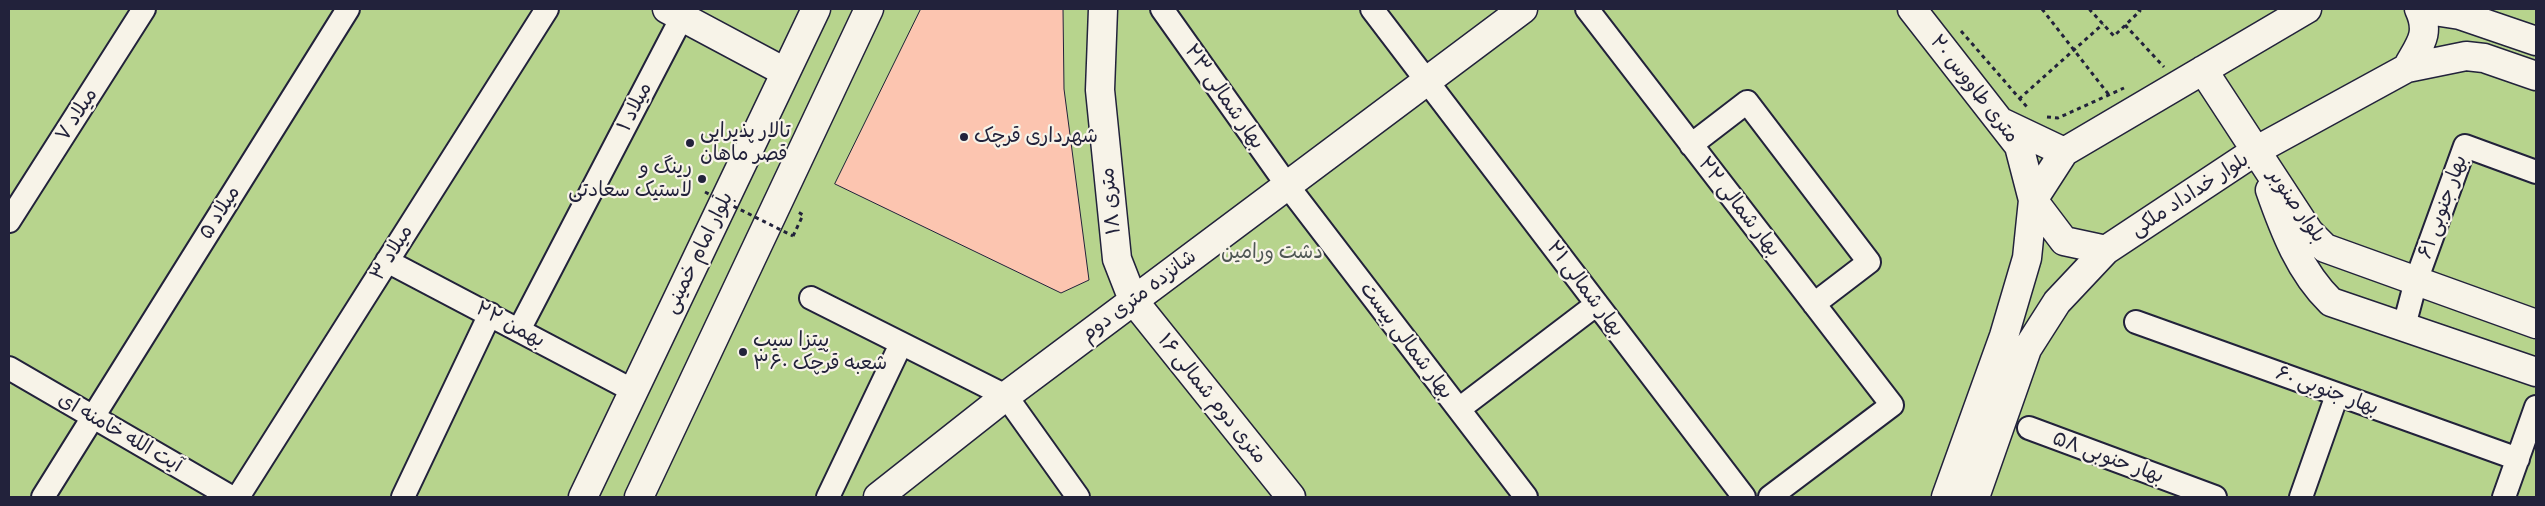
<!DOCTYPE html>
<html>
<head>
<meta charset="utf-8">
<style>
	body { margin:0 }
	#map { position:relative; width:2545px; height:506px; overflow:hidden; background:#f7f3e8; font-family:Caveat,sans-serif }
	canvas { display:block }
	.frame { position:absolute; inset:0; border:10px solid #22223b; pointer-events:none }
</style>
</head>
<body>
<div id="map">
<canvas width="2545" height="506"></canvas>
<div class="frame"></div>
</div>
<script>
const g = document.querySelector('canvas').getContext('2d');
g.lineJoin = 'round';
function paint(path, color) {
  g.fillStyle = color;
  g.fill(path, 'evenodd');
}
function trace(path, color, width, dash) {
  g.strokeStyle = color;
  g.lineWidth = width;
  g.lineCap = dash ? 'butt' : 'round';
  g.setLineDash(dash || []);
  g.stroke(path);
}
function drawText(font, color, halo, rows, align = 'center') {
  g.font = font + ' Caveat,"Playpen Sans Arabic",sans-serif';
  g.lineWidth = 4.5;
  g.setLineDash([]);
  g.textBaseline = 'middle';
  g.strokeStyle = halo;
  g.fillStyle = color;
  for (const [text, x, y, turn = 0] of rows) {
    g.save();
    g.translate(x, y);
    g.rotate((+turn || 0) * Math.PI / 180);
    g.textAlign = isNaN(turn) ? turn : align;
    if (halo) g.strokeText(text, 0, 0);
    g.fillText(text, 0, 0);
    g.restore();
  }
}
paint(new Path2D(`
	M9,9H2536V497H9Z`), '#b7d48d');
const building = new Path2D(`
	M921,9H1063L1064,89L1089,280L1061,293L835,184Z`);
paint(building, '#fcc5b0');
trace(building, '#22223b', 1);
const street = new Path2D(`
	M1162,9L1287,185L1526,497
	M1372,9L1744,497
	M1587,9L1892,405L1770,497
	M1691,145L1747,102L1869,262L1814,304
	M9,221L144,9
	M387,261L632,390
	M811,298L1006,396L1078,497
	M2136,322L2518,459
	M2404,326L2416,281L2465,146L2536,172
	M519,330L682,17
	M9,368L231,497
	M1459,409L1597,304
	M2029,428L2215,497
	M43,497L348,9
	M238,497L547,9
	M403,497L490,314
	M828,497L901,344
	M2301,497L2337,395
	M2504,497L2536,407`);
const secondary = new Path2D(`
	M667,9L785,72
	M1103,9L1100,90L1117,259L1133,300L1291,497
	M1912,9L2019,146L2033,200L2064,241L2106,250
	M2421,9L2460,15L2536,41
	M2407,68C2419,45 2431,35 2419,9
	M2203,70L2309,232L2325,248L2536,324
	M2003,123L2064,152
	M2270,190C2284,230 2300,272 2331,302L2536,372
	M878,497L1006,396L1523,9
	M1946,497L2004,336L2027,258L2033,200L2064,152L2307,9
	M1975,497L2027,349L2057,302L2106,250L2257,150L2407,68L2466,56L2484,58L2536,76`);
const primary = new Path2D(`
	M583,497L816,9
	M639,497L869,9`);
trace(street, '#22223b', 26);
trace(secondary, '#22223b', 31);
trace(primary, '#22223b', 31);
trace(new Path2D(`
	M2042,9L2109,95
	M2091,9L2090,10L2114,36L2140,11L2138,9
	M2125,25L2164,67
	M1961,31L2027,107
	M2019,99L2103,24
	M2047,117L2058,118L2124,88
	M793,236L803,215L798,212`), '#22223b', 3, [4, 4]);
trace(street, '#f7f3e8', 22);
trace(secondary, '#f7f3e8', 28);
trace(primary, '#f7f3e8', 28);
trace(new Path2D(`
	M705,192L793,236`), '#22223b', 3, [4, 4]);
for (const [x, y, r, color] of [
	[964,137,5,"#22223b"],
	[690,143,5,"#22223b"],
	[702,179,5,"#22223b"],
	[743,352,5,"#22223b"]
]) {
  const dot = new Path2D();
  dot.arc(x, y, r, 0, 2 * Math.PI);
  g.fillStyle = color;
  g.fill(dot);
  trace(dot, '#f7f3e8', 2);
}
drawText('20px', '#22223b', '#f7f3e8', [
	["۲۰ متری طاووس",1974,89,52],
	["بهار شمالی ۲۳",1224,97,55],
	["میلاد ۱",635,107,-63],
	["میلاد ۷",77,115,-57],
	["بلوار خداداد ملکی",2190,195,-33],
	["۱۸ متری",1111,201,-96],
	["بلوار صنوبر",2296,206,55],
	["بهار شمالی ۲۲",1739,207,52],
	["بهار جنوبی ۶۱",2443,207,-70],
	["میلاد ۵",220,213,-58],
	["میلاد ۳",392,253,-58],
	["بلوار امام خمینی",699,253,-64],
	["بهار شمالی ۲۱",1585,289,53],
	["شانزده متری دوم",1139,296,-37],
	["۲۲ بهمن",510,325,28],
	["بهار شمالی بیست",1406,341,53],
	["بهار جنوبی ۶۰",2327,391,20],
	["۱۶ متری دوم شمالی",1212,399,51],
	["آیت الله خامنه ای",120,433,30],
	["بهار حنوبی ۵۸",2108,458,20]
]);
drawText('20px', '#22223b', '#f7f3e8', [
	["تالار پذیرایی",700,132],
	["قصر ماهان",700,155],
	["شهرداری قرچک",974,137],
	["رینگ و",692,168,"right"],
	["لاستیک سعادتی",692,191,"right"],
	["پیتزا سیب",753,341],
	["۳۶۰ شعبه قرچک",753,364]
], 'left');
drawText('20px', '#4f5754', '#f7f3e8', [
	["دشت ورامین",1272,253]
]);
</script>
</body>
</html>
